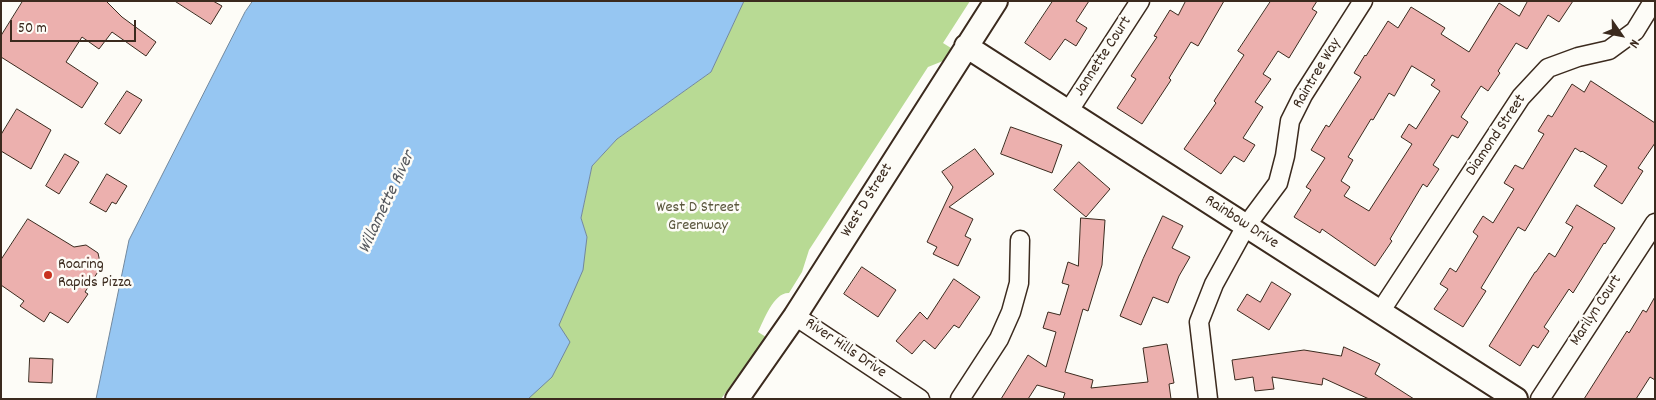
<!DOCTYPE html>
<html>
<head>
<meta charset="utf-8">
<style>
	body { margin:0 }
	#map { position:relative; width:1656px; height:400px; overflow:hidden; background:#fdfcf7; font-family:Dekko,sans-serif }
	canvas { display:block }
	.frame { position:absolute; inset:0; border:2px solid #3b2a1e; pointer-events:none }
	.north { position:absolute; left:1596px; top:10px; width:50px; height:50px; -webkit-text-stroke:4px #fdfcf7; paint-order:stroke; rotate:123deg; font-size:14px; font-weight:700; line-height:20px; text-align:center; color:#3b2a1e }
	.north::after { content:''; display:block; margin:auto; width:18px; height:22px; background:#3b2a1e; clip-path:polygon(50% 0,100% 100%,50% 72%,0 100%) }
	.scale { position:absolute; left:10px; top:20px; width:126px; height:22px; box-sizing:border-box; border:2px solid #3b2a1e; border-top:0; padding-left:6px; font-size:15px; line-height:18px; white-space:nowrap; color:#3b2a1e; -webkit-text-stroke:4px #fdfcf7; paint-order:stroke }
</style>
</head>
<body>
<div id="map">
<canvas width="1656" height="400"></canvas>
<div class="frame"></div>
<div class="north">N</div>
<div class="scale">50 m</div>
</div>
<script>
const g = document.querySelector('canvas').getContext('2d');
g.lineJoin = 'round';
function paint(path, color) {
  g.fillStyle = color;
  g.fill(path, 'evenodd');
}
function trace(path, color, width, dash) {
  g.strokeStyle = color;
  g.lineWidth = width;
  g.lineCap = dash ? 'butt' : 'round';
  g.setLineDash(dash || []);
  g.stroke(path);
}
function drawText(font, color, halo, rows, align = 'center') {
  g.font = font + ' Dekko,sans-serif';
  g.lineWidth = 5;
  g.setLineDash([]);
  g.textBaseline = 'middle';
  g.strokeStyle = halo;
  g.fillStyle = color;
  for (const [text, x, y, turn = 0] of rows) {
    g.save();
    g.translate(x, y);
    g.rotate((+turn || 0) * Math.PI / 180);
    g.textAlign = isNaN(turn) ? turn : align;
    if (halo) g.strokeText(text, 0, 0);
    g.fillText(text, 0, 0);
    g.restore();
  }
}
paint(new Path2D(`
	M744,1H970L943,43L951,48L943,61L928,67L809,250L802,272L789,293C774,292 764,320 758,332L766,337L721,399H528L565,308L587,237L581,218L592,166L617,139L711,72Z`), '#b8da94');
const water = new Path2D(`
	M253,1H744L711,72L617,139L592,166L581,218L587,237L583,270L559,325L570,342L552,377L528,399H96L129,240L245,12Z`);
paint(water, '#96c6f2');
trace(water, '#72889d', 1);
const building = new Path2D(`
	M23,1H106L122,17L156,42L146,56L112,32L99,49L82,37L66,62L98,83L82,108L1,57V36Z
	M175,1H213L222,6L211,24Z
	M1053,1H1089L1076,21L1087,28L1076,46L1065,39L1050,60L1025,43Z
	M1186,1H1224L1198,46L1191,42L1169,78L1171,80L1142,124L1117,108L1136,79L1131,76L1157,37L1154,36L1170,10L1178,15Z
	M1271,1H1317L1312,9L1317,12L1289,58L1278,51L1263,74L1271,79L1255,102L1263,107L1243,138L1255,145L1244,162L1234,156L1221,174L1184,149L1216,103L1214,101L1244,55L1238,51Z
	M1528,1H1573L1559,22L1548,15L1527,49L1516,43L1498,71L1500,73L1488,91L1481,86L1461,117L1468,122L1458,138L1452,135L1433,165L1439,169L1427,187L1423,184L1390,239L1392,241L1375,266L1322,229L1320,233L1294,217L1311,190L1306,187L1325,158L1311,150L1326,125L1329,127L1361,77L1354,73L1365,55L1366,56L1388,21L1398,28L1411,7L1445,28L1441,34L1469,52L1499,3L1519,16ZM1412,66L1435,80L1431,85L1440,91L1416,129L1409,124L1401,137L1412,144L1369,211L1344,196L1350,187L1341,181L1353,160L1348,157L1371,119L1373,120L1389,93L1394,96Z
	M1591,81L1655,123V143L1638,168L1643,171L1622,204L1594,186L1607,166L1582,151L1581,152L1575,148L1525,231L1518,227L1481,288L1486,291L1463,327L1434,309L1448,289L1440,284L1450,268L1456,272L1478,236L1473,232L1483,216L1493,223L1514,189L1504,183L1515,165L1523,169L1544,134L1538,131L1548,115L1552,117L1572,84L1584,92Z
	M127,91L142,100L120,134L105,124Z
	M17,109L51,130L31,169L1,151V135Z
	M1011,127L1062,145L1052,173L1001,154Z
	M975,149L994,174L949,207L973,219L965,236L971,239L958,266L933,254L937,247L927,242L953,187L942,172Z
	M65,154L79,162L59,194L46,186Z
	M1079,162L1110,189L1086,217L1054,190Z
	M107,174L127,186L116,204L112,202L106,212L90,203Z
	M1577,205L1615,228L1605,244L1604,243L1573,293L1569,289L1544,327L1549,331L1538,348L1533,345L1520,366L1489,346L1535,272H1536L1549,253L1555,257L1573,227L1566,223Z
	M1163,216L1183,226L1172,248L1190,257L1179,276L1168,303L1153,297L1141,325L1120,316L1143,259Z
	M1081,218L1105,220L1102,265L1088,311L1083,309L1065,372L1093,380L1091,388L1148,382L1143,348L1167,344L1174,383L1169,384L1171,399H1063L1065,393L1037,385L1028,399H1001L1028,355L1046,367L1056,332L1043,328L1048,312L1060,315L1069,285L1062,283L1068,262L1078,266Z
	M28,219L74,247L86,245L98,253L101,267L85,292L88,294L68,323L50,312L44,322L20,306L24,301L1,285V260Z
	M862,267L896,290L878,317L844,294Z
	M954,279L980,297L959,328L954,325L935,349L924,340L912,354L896,341L920,312L927,319Z
	M1272,282L1291,294L1269,330L1237,310L1247,294L1260,302Z
	M1655,297V380L1650,377L1636,399H1584L1627,331L1629,333L1643,310L1646,312Z
	M1344,347L1380,364L1375,374L1414,399H1369L1323,378L1322,385L1272,377L1274,389L1255,391L1253,377L1235,380L1232,360L1304,350L1341,356Z
	M30,358L53,359L52,383L29,382Z`);
paint(building, '#ecb0ae');
trace(building, '#3b2a1e', 1);
const minor = new Path2D(`
	M1068,112L1140,1
	M1380,312L1521,97L1548,68L1578,57L1609,50L1635,31L1651,5L1655,8
	M795,316L920,399
	M960,399L999,339L1011,312L1019,283L1020,240
	M1208,399L1199,322L1214,284L1246,226L1278,183L1285,156L1290,121L1303,95L1363,1
	M1540,399L1655,223`);
const tertiary = new Path2D(`
	M966,46L1516,399
	M737,399L795,316L996,1`);
trace(minor, '#3b2a1e', 21);
trace(tertiary, '#3b2a1e', 26);
trace(minor, '#fdfcf7', 18);
trace(tertiary, '#fdfcf7', 22);
for (const [x, y, r, color] of [
	[48,275,5,"#c8321e"]
]) {
  const dot = new Path2D();
  dot.arc(x, y, r, 0, 2 * Math.PI);
  g.fillStyle = color;
  g.fill(dot);
  trace(dot, '#fdfcf7', 2);
}
drawText('16px', '#3b2a1e', '#fdfcf7', [
	["Jannette Court",1104,57,-57],
	["Raintree Way",1318,74,-59],
	["Diamond Street",1497,136,-56],
	["West D Street",868,201,-58],
	["Rainbow Drive",1241,223,33],
	["Marilyn Court",1597,311,-57],
	["River Hills Drive",845,349,34]
]);
drawText('16px', '#5a563c', '#fdfcf7', [
	["West D Street",698,209],
	["Greenway",698,227]
]);
drawText('16px', '#3b2a1e', '#fdfcf7', [
	["Roaring",58,266],
	["Rapids Pizza",58,284]
], 'left');
drawText('italic 18px', '#56595e', '#fdfcf7', [
	["Willamette River",388,203,-65]
]);
</script>
</body>
</html>
